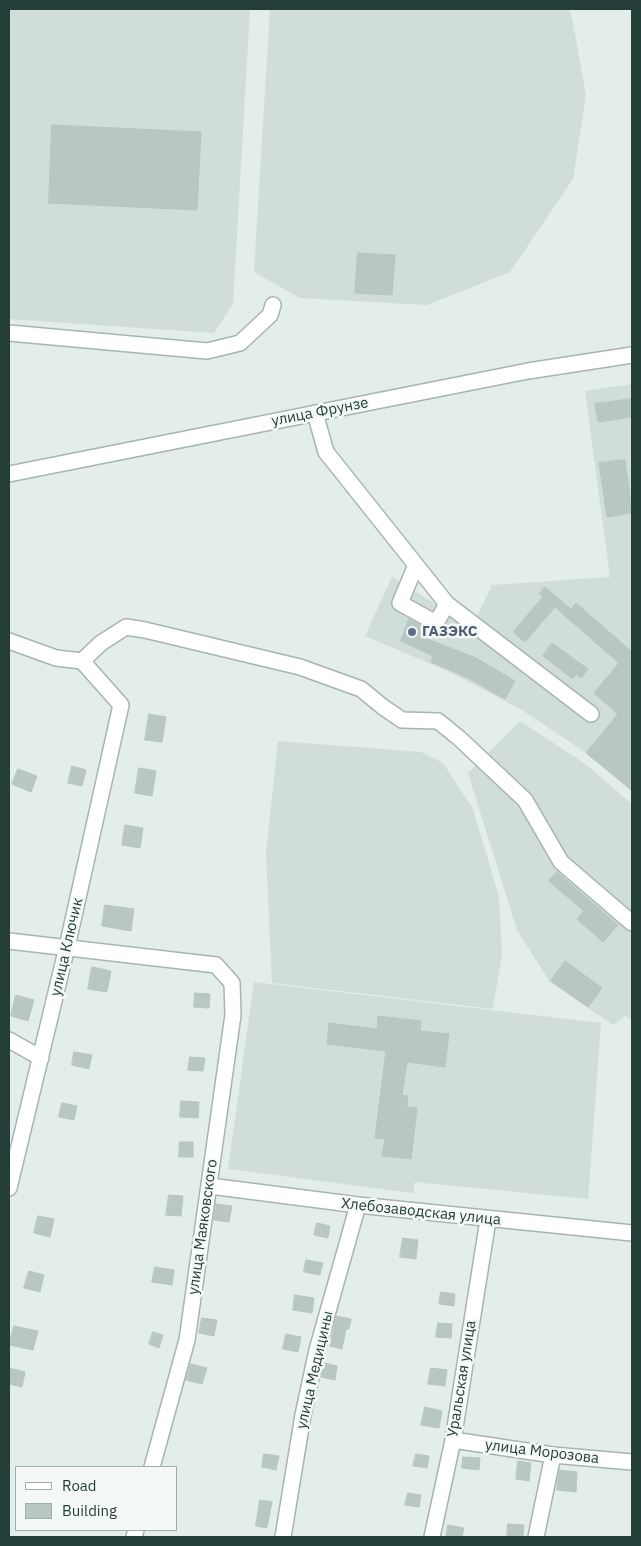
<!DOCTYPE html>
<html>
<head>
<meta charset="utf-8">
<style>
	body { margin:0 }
	#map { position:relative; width:641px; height:1546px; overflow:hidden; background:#e3ede9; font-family:"IBM Plex Sans",sans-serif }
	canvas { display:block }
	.frame { position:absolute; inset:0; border:10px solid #233e39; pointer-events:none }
	.legend { position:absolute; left:15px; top:1466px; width:162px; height:65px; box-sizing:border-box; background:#f4f9f7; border:1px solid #a0aeab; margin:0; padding:6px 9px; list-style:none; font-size:15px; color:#233e39 }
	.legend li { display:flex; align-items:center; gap:10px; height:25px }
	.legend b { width:25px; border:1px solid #a0aeab }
</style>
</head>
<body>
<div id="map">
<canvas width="641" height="1546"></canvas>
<div class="frame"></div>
<ul class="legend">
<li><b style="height:6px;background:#fff"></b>Road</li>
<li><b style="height:14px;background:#b9c7c3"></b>Building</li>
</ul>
</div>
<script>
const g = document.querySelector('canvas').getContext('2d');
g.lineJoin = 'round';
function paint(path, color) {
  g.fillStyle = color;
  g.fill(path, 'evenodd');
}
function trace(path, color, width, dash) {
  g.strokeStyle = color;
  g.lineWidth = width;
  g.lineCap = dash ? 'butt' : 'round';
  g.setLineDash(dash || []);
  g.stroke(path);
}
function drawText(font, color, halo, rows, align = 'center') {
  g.font = font + ' "IBM Plex Sans",sans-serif';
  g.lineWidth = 5;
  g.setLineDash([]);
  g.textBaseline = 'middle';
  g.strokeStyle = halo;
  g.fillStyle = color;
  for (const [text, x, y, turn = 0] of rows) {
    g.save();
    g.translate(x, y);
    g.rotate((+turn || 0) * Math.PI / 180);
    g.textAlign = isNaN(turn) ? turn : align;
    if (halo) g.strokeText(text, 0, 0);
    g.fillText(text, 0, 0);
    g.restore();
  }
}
paint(new Path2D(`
	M9,9H250L233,304L214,333L9,319Z
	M270,9H569L572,18L586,95L573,179L510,272L427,305L300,298L254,272Z
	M632,384V792L586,753L522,710L452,673L365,636L392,577L472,627L492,585L610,577L585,391Z
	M520,721L584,763L632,804V1020L625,1016L613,1025L550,982L517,930L468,773Z
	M278,741L421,752L443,763L473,809L499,897L502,955L493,1009L272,983L266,853Z
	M254,982L601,1023L588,1199L415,1182L413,1193L228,1169Z`), '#d1ddd9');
const building = new Path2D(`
	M52,125L201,132L197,210L49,203Z
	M358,253L395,255L392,295L355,293Z
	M632,399V417L598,422L595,404Z
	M625,460L632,513L607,517L599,463Z
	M545,587L571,609L576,603L632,652V790L586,753L618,714L594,693L619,663L555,607L525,642L513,632L543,597L540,594Z
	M409,619L423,627L420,636L476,658L515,681L505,699L468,678L431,662L433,656L401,641Z
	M552,643L588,669L581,678L576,674L573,679L543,656Z
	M149,714L166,717L162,742L145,740Z
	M72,766L86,770L82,786L68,783Z
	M139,768L156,771L152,796L135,793Z
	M18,769L37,776L31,792L12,784Z
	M125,825L143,828L140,848L122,845Z
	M557,872L618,925L603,942L577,919L584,911L549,881Z
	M105,905L134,909L131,931L102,926Z
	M565,961L602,988L588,1007L551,981Z
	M92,967L111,971L107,992L88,989Z
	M195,993L210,994L209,1008L194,1007Z
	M16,995L34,1000L28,1021L11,1016Z
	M378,1016L421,1021L420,1031L449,1034L445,1067L407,1062L402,1095L408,1096L407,1107L417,1108L411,1159L382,1156L385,1139L375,1138L386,1051L327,1044L329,1023L377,1029Z
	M74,1052L92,1055L89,1069L72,1065Z
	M190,1057L205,1058L203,1071L188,1070Z
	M181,1101L199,1102L198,1118L180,1117Z
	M62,1103L77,1106L74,1120L59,1117Z
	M180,1142H193V1157H179Z
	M169,1195L183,1196L181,1216L166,1215Z
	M216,1204L232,1206L229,1222L214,1220Z
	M38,1216L54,1219L50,1237L34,1233Z
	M317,1223L330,1226L328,1238L314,1235Z
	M403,1238L418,1240L416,1259L400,1257Z
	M306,1260L323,1263L320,1275L304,1272Z
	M155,1267L174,1270L172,1285L152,1282Z
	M29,1271L44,1275L40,1292L24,1288Z
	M441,1292L455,1294L454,1306L439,1304Z
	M295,1295L314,1298L312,1313L293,1310Z
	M336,1316L351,1319L349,1329H346L342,1349L330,1346Z
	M202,1318L217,1320L214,1336L199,1333Z
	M438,1323L452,1324L451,1338L436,1337Z
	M14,1326L38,1331L33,1350L9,1345Z
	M153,1332L163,1335L159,1348L149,1344Z
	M286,1334L301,1337L298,1352L283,1349Z
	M324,1363L337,1366L335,1380L321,1377Z
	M191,1364L207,1368L202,1384L186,1380Z
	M9,1368L25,1372L22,1387L9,1384Z
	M431,1368L447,1370L445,1386L428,1384Z
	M425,1407L442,1411L439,1428L421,1425Z
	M264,1454L279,1456L276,1470L262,1467Z
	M416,1454L429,1456L427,1468L413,1466Z
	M463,1457L480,1458L479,1470L462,1468Z
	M518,1461L531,1463L529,1481L516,1479Z
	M559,1470L577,1472L576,1492L557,1490Z
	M408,1493L421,1495L419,1507L405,1505Z
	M260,1500L272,1502L267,1528L256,1526Z
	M508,1524L524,1525L523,1537H507Z
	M448,1525L464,1528L462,1537H446Z`);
paint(building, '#b9c7c3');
trace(building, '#b6c6c1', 1);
const minor = new Path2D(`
	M9,333L207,351L240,343L270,315L273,305
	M315,413L326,452L447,604L591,714
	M9,474L528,371L632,355
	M416,565L400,603L436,623L447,604
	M9,641L56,658L82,661L121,705L67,947L9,1188
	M82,661L101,643L126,627L145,630L300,667L361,689L383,707L402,720L438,721L459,738L525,800L561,862L632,923
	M9,941L216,965L232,983L233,1015L187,1340L152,1467
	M9,1040L41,1058
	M210,1186L358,1205L632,1233
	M453,1440L553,1455L632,1462
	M134,1537L136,1530
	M283,1537L303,1415L317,1350L358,1205
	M432,1537L453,1440L488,1220
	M536,1537L553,1455`);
trace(minor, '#a6b5b1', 18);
trace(minor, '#fff', 15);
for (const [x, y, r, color] of [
	[412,632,5,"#5c6f8a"]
]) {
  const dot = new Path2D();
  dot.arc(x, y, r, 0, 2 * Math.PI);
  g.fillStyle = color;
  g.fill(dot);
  trace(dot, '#f4f9f7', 2);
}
drawText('15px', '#233e39', '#f4f9f7', [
	["улица Фрунзе",320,412,-11],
	["улица Ключик",67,947,-77],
	["Хлебозаводская улица",421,1212,6],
	["улица Маяковского",203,1227,-82],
	["улица Медицины",315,1370,-77],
	["Уральская улица",462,1379,-81],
	["улица Морозова",542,1452,7]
]);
drawText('bold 15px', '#4e5e75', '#f4f9f7', [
	["ГАЗЭКС",422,632]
], 'left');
</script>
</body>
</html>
